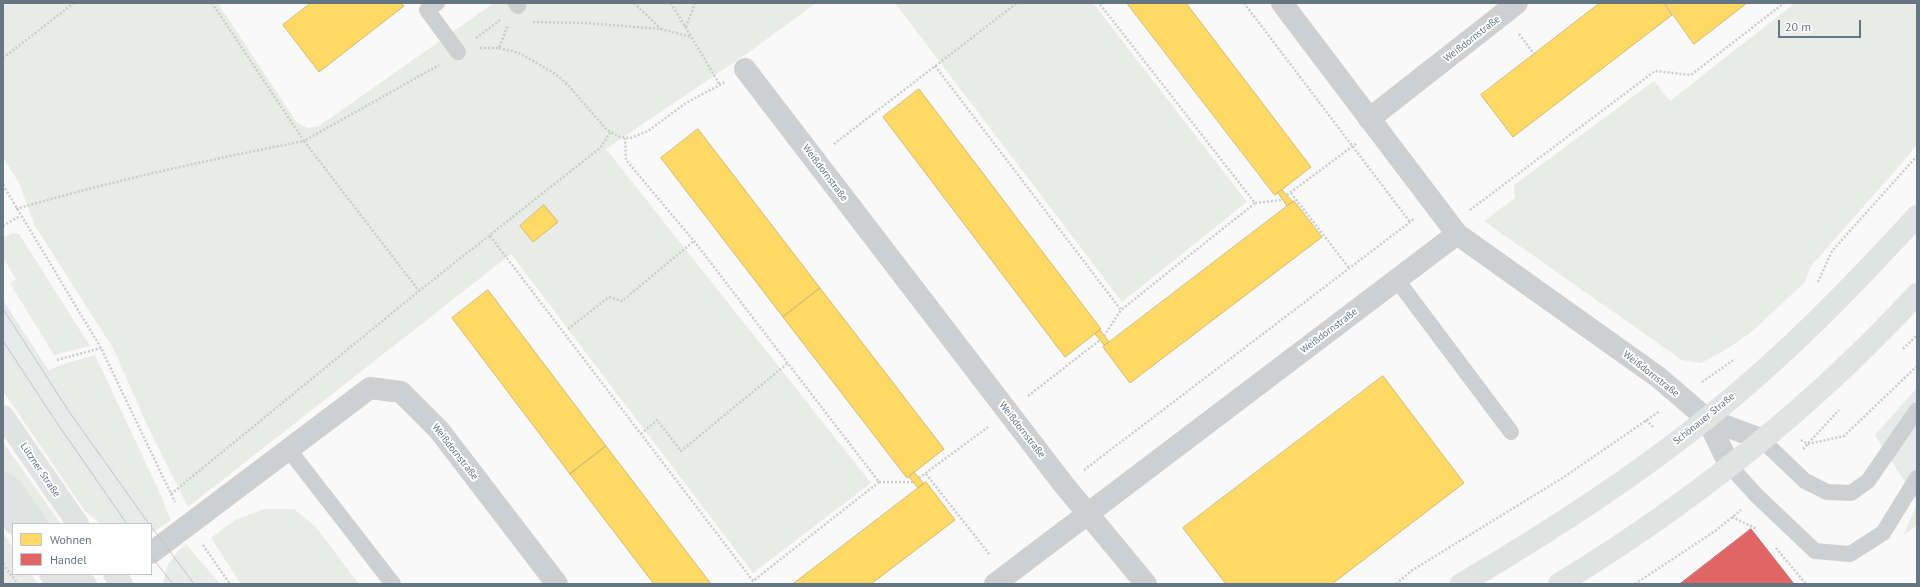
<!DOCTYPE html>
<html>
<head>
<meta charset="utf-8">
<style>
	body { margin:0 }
	#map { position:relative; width:1920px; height:587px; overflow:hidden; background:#f9f9f9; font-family:"PT Sans",sans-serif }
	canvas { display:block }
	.frame { position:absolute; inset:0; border:4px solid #657683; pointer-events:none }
	.legend { position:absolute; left:12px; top:523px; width:140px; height:52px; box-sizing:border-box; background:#fff; border:1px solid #c1c8cd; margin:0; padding:5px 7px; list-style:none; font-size:12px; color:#657683 }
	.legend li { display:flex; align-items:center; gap:8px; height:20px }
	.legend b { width:20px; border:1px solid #c1c8cd }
	.scale { position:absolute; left:1778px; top:20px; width:83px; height:18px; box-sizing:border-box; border:2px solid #657683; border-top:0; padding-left:5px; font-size:12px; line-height:14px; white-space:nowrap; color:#657683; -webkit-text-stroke:3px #fff; paint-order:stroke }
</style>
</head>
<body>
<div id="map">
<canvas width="1920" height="587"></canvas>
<div class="frame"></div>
<ul class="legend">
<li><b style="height:11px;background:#ffd966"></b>Wohnen</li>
<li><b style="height:11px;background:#e06666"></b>Handel</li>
</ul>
<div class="scale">20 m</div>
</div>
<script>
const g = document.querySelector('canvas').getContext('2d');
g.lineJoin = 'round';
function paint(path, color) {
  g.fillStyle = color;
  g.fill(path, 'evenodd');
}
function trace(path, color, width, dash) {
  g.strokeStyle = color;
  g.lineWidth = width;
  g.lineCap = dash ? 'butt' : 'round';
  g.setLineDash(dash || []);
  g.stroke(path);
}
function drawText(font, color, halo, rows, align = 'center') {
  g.font = font + ' "PT Sans",sans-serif';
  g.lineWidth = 4;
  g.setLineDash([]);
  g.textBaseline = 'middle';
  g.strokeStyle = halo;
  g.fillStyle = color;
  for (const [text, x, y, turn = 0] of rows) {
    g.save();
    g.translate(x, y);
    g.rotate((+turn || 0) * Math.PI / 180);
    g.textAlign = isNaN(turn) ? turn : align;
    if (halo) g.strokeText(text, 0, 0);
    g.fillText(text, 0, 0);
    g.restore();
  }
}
paint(new Path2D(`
	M3,300L49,371L52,369L102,446L161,527L151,533V524H120L51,427L3,351Z
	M1917,388V501L1875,435Z
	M178,551L205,584H165L163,582L168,564Z`), '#e8e9e9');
paint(new Path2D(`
	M3,3H218L297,123L308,128L319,126L494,3H816L752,50L606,149L871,483L753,573L511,254L188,507L148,427L113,348L35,226L19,183L3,157Z
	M895,3H1093L1247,202L1122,302Z
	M1795,3H1917V144L1902,163L1811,266L1804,283L1749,334L1722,352L1701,363L1682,360L1484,221L1515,198L1514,185L1654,81L1670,101Z
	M13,233L19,234L90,346L54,355L10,283L16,279L3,258V238Z
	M3,351L51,427L120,524H100L85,511L3,391Z
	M95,355L158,489L171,520L161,527L102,446L52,369L60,365Z
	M3,442L61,524H46L3,474Z
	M1917,504V525L1903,536Z
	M264,509H294L315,526L359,584H241L211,538L235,520Z
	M3,533L13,548V574H31L38,584H3Z
	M186,544L219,583L220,584H205L178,551Z`), '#e8ebe6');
const homes = new Path2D(`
	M311,3H401L404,6L319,72L283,25Z
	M1127,3H1186L1311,167L1275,195Z
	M1600,3H1663L1672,15L1513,137L1481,95Z
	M1665,3H1747L1694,44Z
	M919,89L1101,329L1065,357L883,117Z
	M698,129L820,288L783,317L661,158Z
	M1282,190L1293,202L1287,206L1278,193Z
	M1294,201L1322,237L1130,383L1103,347Z
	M544,205L558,222L533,242L520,226Z
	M820,288L944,449L907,478L783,317Z
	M488,290L606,446L570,474L452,318Z
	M1100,330L1109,342L1104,345L1095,334Z
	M1383,376L1464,483L1332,584H1226L1183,528Z
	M606,446L711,584H654L647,575L570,474Z
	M914,472L924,484L918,488L909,477Z
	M926,482L955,520L871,584H793Z`);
paint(homes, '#ffd966');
trace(homes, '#d1bb6f', 1);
const shops = new Path2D(`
	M1751,529L1794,584H1680Z`);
paint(shops, '#e06666');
trace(shops, '#bb6b6f', 1);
trace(new Path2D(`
	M212,3L304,141L439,65
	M634,3L661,29
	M671,3L720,85
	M1244,3L1410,222
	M533,22L585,23L661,29L691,37
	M686,27L695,3
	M1519,34L1534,54
	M476,38L500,20
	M480,48H499L508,25
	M499,48L519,53L554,73L568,85L607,130L620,137L631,138L648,131L686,103L725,82
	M3,58L74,3
	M935,66L1121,310L1255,203L1099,3
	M834,144L1017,3
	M3,185L101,348L175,502
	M1291,193L1349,268
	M1287,195L1357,143
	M1255,203L1282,200
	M16,209C111,181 208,160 304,141L419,291
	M1470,210L1655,71L1691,75L1784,3
	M3,226L20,216
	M490,236L753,581L879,482L694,241L626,160L625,138
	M1818,282L1832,251L1917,156
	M568,329L609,297L622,301L694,241
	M1104,336L1121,310
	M1903,349L1917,335
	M57,360L101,348
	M1702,382L1735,359
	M1028,396L1100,340
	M1646,420L1654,428
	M641,434L657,420L681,451L788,363
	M1801,440L1808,444L1844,436L1917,366
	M1803,449L1839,410
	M1084,470L1414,219
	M926,474L990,555
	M919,478L988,427
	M879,482H914
	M171,494L419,291L600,148L610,133
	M1732,517L1757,529
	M203,545L230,584
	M1776,548L1806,584
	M3,564L18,584
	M1396,584L1411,571L1564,477L1660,411
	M1635,584L1715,531L1741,510`), '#cbcccd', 2.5, [2, 2]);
trace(new Path2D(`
	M437,3L427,10L458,52
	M516,3L518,6
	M1397,280L1511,432
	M1761,439L1805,481L1827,492L1851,493L1868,481L1917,410
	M289,450L393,584
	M1730,466L1756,495L1815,551L1850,554L1883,533L1917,478`), '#cecfd0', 16);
trace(new Path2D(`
	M1282,3L1457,234L1658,377L1707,419L1761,439
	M745,69L1064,485L1146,584
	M1369,119L1517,3
	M1707,419L1730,466
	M151,553L370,388L401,392L439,430L557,584
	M995,584L1457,234`), '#cecfd0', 22);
trace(new Path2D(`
	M3,416L78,524
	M3,482L10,487L37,524
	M3,507L15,524
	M50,574L58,584
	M74,574L79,581L86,584
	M114,574L122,584
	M1461,584C1546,534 1629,481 1706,419C1783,358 1851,288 1917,216
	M1559,584C1690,504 1813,407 1917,294`), '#e1e2e2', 22);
trace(new Path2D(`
	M3,309L68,410L149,524
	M3,341L57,423L127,524
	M151,526L194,584
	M151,556L173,584`), '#c3c5c6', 1);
drawText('10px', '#657683', '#fff', [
	["Weißdornstraße",1472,39,-38],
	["Weißdornstraße",825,173,53],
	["Weißdornstraße",1329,331,-37],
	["Weißdornstraße",1651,374,38],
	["Schönauer Straße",1704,419,-39],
	["Weißdornstraße",1022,430,52],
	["Weißdornstraße",455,452,52],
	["Lützner Straße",40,470,56]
]);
</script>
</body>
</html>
